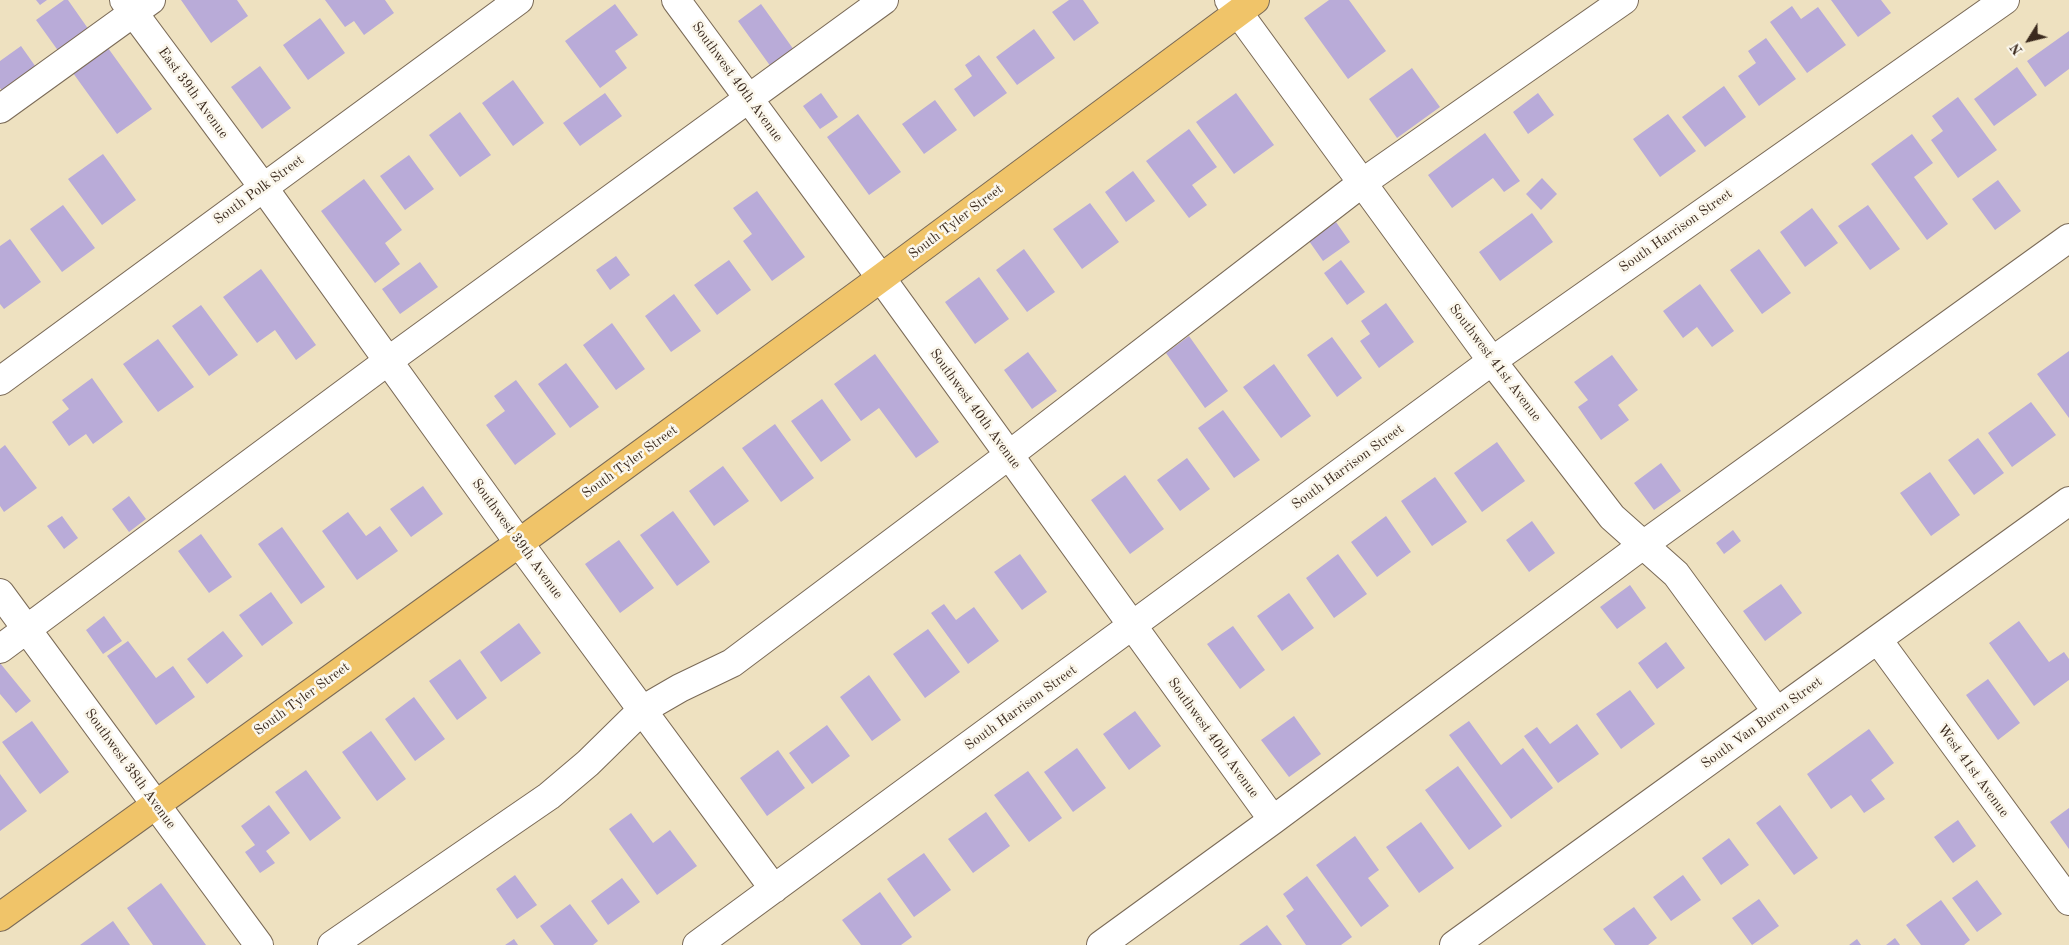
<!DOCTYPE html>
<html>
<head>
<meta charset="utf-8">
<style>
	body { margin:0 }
	#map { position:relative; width:2069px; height:945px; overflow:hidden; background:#eee1c0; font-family:"Old Standard TT",serif }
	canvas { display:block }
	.north { position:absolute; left:2004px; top:15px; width:50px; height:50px; -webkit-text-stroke:4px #fbf7ec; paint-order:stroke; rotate:234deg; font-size:14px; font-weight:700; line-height:20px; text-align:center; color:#3b2a1e }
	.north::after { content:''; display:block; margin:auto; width:18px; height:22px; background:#3b2a1e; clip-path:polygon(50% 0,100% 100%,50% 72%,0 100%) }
</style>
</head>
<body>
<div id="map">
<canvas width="2069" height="945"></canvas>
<div class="north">N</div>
</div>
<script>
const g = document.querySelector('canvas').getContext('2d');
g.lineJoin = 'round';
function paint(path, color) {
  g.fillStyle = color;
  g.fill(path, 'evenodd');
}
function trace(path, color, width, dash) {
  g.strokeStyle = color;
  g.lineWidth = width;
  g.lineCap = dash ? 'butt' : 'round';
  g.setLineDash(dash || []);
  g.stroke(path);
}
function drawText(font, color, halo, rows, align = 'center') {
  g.font = font + ' "Old Standard TT",serif';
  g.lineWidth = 5;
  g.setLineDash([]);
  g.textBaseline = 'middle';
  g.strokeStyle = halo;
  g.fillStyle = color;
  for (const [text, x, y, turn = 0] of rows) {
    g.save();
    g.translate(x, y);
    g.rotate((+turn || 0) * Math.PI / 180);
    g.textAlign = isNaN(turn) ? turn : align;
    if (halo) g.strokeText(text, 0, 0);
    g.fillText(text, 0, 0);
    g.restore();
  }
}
paint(new Path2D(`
	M36,0H47L40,5Z
	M64,0H68L89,30L59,52L36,20Z
	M181,0H237L248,16L211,43Z
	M325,0H385L394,13L364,35L354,21L345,27Z
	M1069,0H1083L1099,23L1074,41L1052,12Z
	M1329,0H1349L1386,51L1348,79L1304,18Z
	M1831,0H1881L1891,13L1858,37Z
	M615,4L638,35L615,51L627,68L600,88L565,41Z
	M761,4L794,50L771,67L738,21Z
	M1792,6L1801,19L1818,7L1846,45L1807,73L1770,22Z
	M320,18L345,53L308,80L283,45Z
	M1034,29L1055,58L1017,85L996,57Z
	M2069,31V69L2045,87L2027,61Z
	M1766,38L1796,79L1759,106L1738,76L1756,63L1748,51Z
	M21,46L38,70L4,94L0,88V61Z
	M108,48L152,109L117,134L73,73Z
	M979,55L1007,93L974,117L954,89L972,76L965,65Z
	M260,66L291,108L262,129L231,87Z
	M2017,67L2037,95L1994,126L1974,99Z
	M1412,68L1440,107L1397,138L1369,99Z
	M513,80L544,123L513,146L482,103Z
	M1724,86L1746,117L1705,147L1682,117Z
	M605,93L622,116L580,146L563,123Z
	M821,93L838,117L820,129L803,106Z
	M1236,93L1274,145L1234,174L1196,122Z
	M1538,93L1554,115L1528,134L1513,112Z
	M1958,97L1997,150L1958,178L1931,140L1943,131L1932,116Z
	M935,100L957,130L924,154L902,124Z
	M460,112L491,155L460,177L429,135Z
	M858,114L901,172L869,195L827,137Z
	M1668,114L1696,151L1660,177L1633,139Z
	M1189,129L1217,167L1192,185L1207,205L1189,218L1146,161Z
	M1485,133L1520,181L1504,192L1493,178L1452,208L1428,175Z
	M1912,134L1933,163L1914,177L1948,224L1927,240L1871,164Z
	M103,154L136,200L102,225L68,179Z
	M409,155L434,189L405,210L380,176Z
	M1133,171L1155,201L1126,222L1105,192Z
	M1542,178L1557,194L1541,210L1526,194Z
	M364,179L402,230L385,243L400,264L375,283L321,211Z
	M1998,180L2021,211L1995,230L1972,199Z
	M757,191L805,257L772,281L743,241L752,234L733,208Z
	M1090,203L1119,242L1082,269L1053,229Z
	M63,205L95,248L62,272L30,229Z
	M1868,205L1900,249L1870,270L1838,226Z
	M1812,208L1838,243L1805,267L1780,232Z
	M1532,213L1553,242L1500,281L1479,252Z
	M1336,222L1350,242L1323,261L1309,241Z
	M10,239L41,282L4,309L0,304V246Z
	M1024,249L1055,292L1027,312L996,270Z
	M1759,249L1791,293L1762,314L1730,270Z
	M616,256L630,275L610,290L596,270Z
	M729,260L751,290L717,315L694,285Z
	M1341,260L1365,292L1347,305L1324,273Z
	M420,262L438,287L400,314L382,289Z
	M261,269L316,345L296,360L275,330L257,343L223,297Z
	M979,277L1009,319L975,344L945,302Z
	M1700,284L1734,331L1712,347L1697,327L1683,338L1663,311Z
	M674,294L701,331L671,352L645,316Z
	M1386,303L1414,342L1379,368L1360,341L1370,334L1361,321Z
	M201,305L238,355L209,376L172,326Z
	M612,323L645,369L616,390L583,345Z
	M1189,336L1228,391L1205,408L1166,353Z
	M1332,337L1362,378L1337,397L1307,355Z
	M158,339L194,387L158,412L123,364Z
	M2069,351V418L2037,374Z
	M1028,352L1057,391L1032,409L1004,370Z
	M875,354L939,442L916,458L879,408L861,421L834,384Z
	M1612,355L1638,390L1618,405L1629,420L1601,440L1578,407L1588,400L1574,382Z
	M566,363L599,407L570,428L538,384Z
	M1274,364L1311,416L1281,438L1243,387Z
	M92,378L123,422L93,444L86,434L69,446L52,422L69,409L62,400Z
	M516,380L556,434L515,465L486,425L505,411L494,396Z
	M822,399L851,440L821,462L791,421Z
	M2031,402L2056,435L2012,467L1988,433Z
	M1223,410L1260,460L1234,478L1198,428Z
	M775,424L814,478L781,502L742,448Z
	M1978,438L2004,473L1974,495L1948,460Z
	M1497,442L1525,481L1482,512L1454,473Z
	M5,445L37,488L4,512L0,506V449Z
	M1187,458L1210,489L1180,511L1157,480Z
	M1661,463L1681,491L1654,510L1634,483Z
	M723,466L749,501L714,526L689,491Z
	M1930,472L1960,515L1931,536L1900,493Z
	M1125,475L1164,529L1130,554L1091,500Z
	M1435,477L1467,522L1432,546L1401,501Z
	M423,486L443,514L411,537L390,509Z
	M129,496L146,519L129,532L112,509Z
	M673,511L710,562L677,586L640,535Z
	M348,512L366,536L380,526L398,551L357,580L322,531Z
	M62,516L78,538L64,549L47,526Z
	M1386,516L1411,552L1377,577L1351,542Z
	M1532,521L1555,553L1529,572L1506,540Z
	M282,527L325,587L301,604L258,544Z
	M1733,530L1741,541L1724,554L1716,543Z
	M201,534L232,577L209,593L178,551Z
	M619,540L654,588L620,613L585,564Z
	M1020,554L1047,592L1022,610L994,572Z
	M1338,554L1367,594L1334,618L1306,578Z
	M1781,584L1802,613L1765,641L1743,611Z
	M1630,585L1646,608L1617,629L1600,607Z
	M271,592L293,623L262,646L239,615Z
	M1289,593L1314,628L1282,651L1257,616Z
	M944,604L956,620L974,607L999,641L968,664L931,613Z
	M104,616L122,641L103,654L86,630Z
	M2019,621L2049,662L2064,652L2069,659V680L2034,706L1989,643Z
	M519,623L541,653L501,682L480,652Z
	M1233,626L1265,670L1240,689L1207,644Z
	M928,629L960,672L925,698L893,654Z
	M223,631L243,656L207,684L187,659Z
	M128,641L156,678L173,666L195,697L156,725L107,656Z
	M1666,642L1685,668L1657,689L1638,663Z
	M460,659L487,698L457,720L429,681Z
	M0,663L31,701L16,713L0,694Z
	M869,675L901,720L872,741L840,697Z
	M1988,679L2020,723L1998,740L1966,695Z
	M1630,690L1655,724L1621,749L1596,714Z
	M414,697L445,739L415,761L385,719Z
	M1135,711L1161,746L1129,770L1103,734Z
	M1294,716L1321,754L1289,777L1261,740Z
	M32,721L69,772L40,794L2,742Z
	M1469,721L1501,765L1523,748L1553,788L1511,819L1449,735Z
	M1577,724L1599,754L1558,783L1524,736L1537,727L1550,744Z
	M827,725L850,756L812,784L789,753Z
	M1869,729L1894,763L1871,780L1885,799L1864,813L1851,795L1831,809L1807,774Z
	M371,731L406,779L377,801L342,752Z
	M1077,748L1106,788L1073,812L1044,772Z
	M778,750L805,788L767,816L740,778Z
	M1458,766L1502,826L1469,850L1425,790Z
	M306,770L341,818L310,841L275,792Z
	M1028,771L1062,818L1029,842L994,795Z
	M0,774L27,811L0,831Z
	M269,805L290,833L266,851L275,863L260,873L245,852L255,845L241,826Z
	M1780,805L1818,858L1794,875L1756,823Z
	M2069,808V849L2050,822Z
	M986,812L1010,846L973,873L948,839Z
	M631,813L653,843L670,830L697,866L657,895L609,829Z
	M1958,820L1976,846L1953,863L1934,837Z
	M1421,822L1454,868L1419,893L1386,847Z
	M1355,836L1379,870L1368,878L1389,906L1361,927L1316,865Z
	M1729,838L1749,865L1721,885L1702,858Z
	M924,853L951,890L914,917L887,879Z
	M515,875L537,905L517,919L496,889Z
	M1683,875L1701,900L1671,921L1653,897Z
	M1307,876L1352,937L1341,945H1306L1286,916L1294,910L1283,894Z
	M622,878L640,902L608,925L591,901Z
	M1977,880L2002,914L1977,932L1952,898Z
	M161,883L206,945H153L127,908Z
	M880,892L912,937L901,945H861L842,920Z
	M1759,899L1779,926L1752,945L1732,918Z
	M1941,900L1970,940L1964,945H1921L1906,925Z
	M570,904L598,941L593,945H554L540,926Z
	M1634,907L1657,938L1648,945H1615L1603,929Z
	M113,921L130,945H80Z
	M1267,925L1282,945H1239Z
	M1895,938L1900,945H1886Z
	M514,939L518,945H505Z
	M1857,939L1861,945H1849Z`), '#b9abd8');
const minor = new Path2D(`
	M124,0L263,187L519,543L774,889
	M676,0L881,278L1273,820
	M1229,0L1492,361L1612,517L1676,574L1777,712
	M0,109L151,0
	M0,381L519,0
	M0,593L259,945
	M1878,640L2069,901
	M0,649L388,361L884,0
	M332,945L549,796L588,763L642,710L680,688L732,663L1009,455L1362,183L1624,0
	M697,945L1492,361L2005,0
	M1101,945L1273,820L1643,545L2069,238
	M1454,945L2069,501`);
const major = new Path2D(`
	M0,917L519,543L881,278L1255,0`);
trace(minor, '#7a6a57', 30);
trace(major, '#7a6a57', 30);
trace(minor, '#fff', 28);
trace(major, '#f0c469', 28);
drawText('14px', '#3b2a1e', '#fbf7ec', [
	["Southwest 40th Avenue",737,82,54],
	["East 39th Avenue",193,93,54],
	["South Polk Street",259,190,-36],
	["South Tyler Street",956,222,-37],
	["South Harrison Street",1676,231,-35],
	["Southwest 41st Avenue",1495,363,53],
	["Southwest 40th Avenue",975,409,54],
	["South Tyler Street",630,462,-36],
	["South Harrison Street",1348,467,-36],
	["Southwest 39th Avenue",517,539,54],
	["South Tyler Street",302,699,-36],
	["South Harrison Street",1021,708,-36],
	["South Van Buren Street",1762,723,-36],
	["Southwest 40th Avenue",1213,738,54],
	["Southwest 38th Avenue",130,769,54],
	["West 41st Avenue",1973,771,54]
]);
</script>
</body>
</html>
